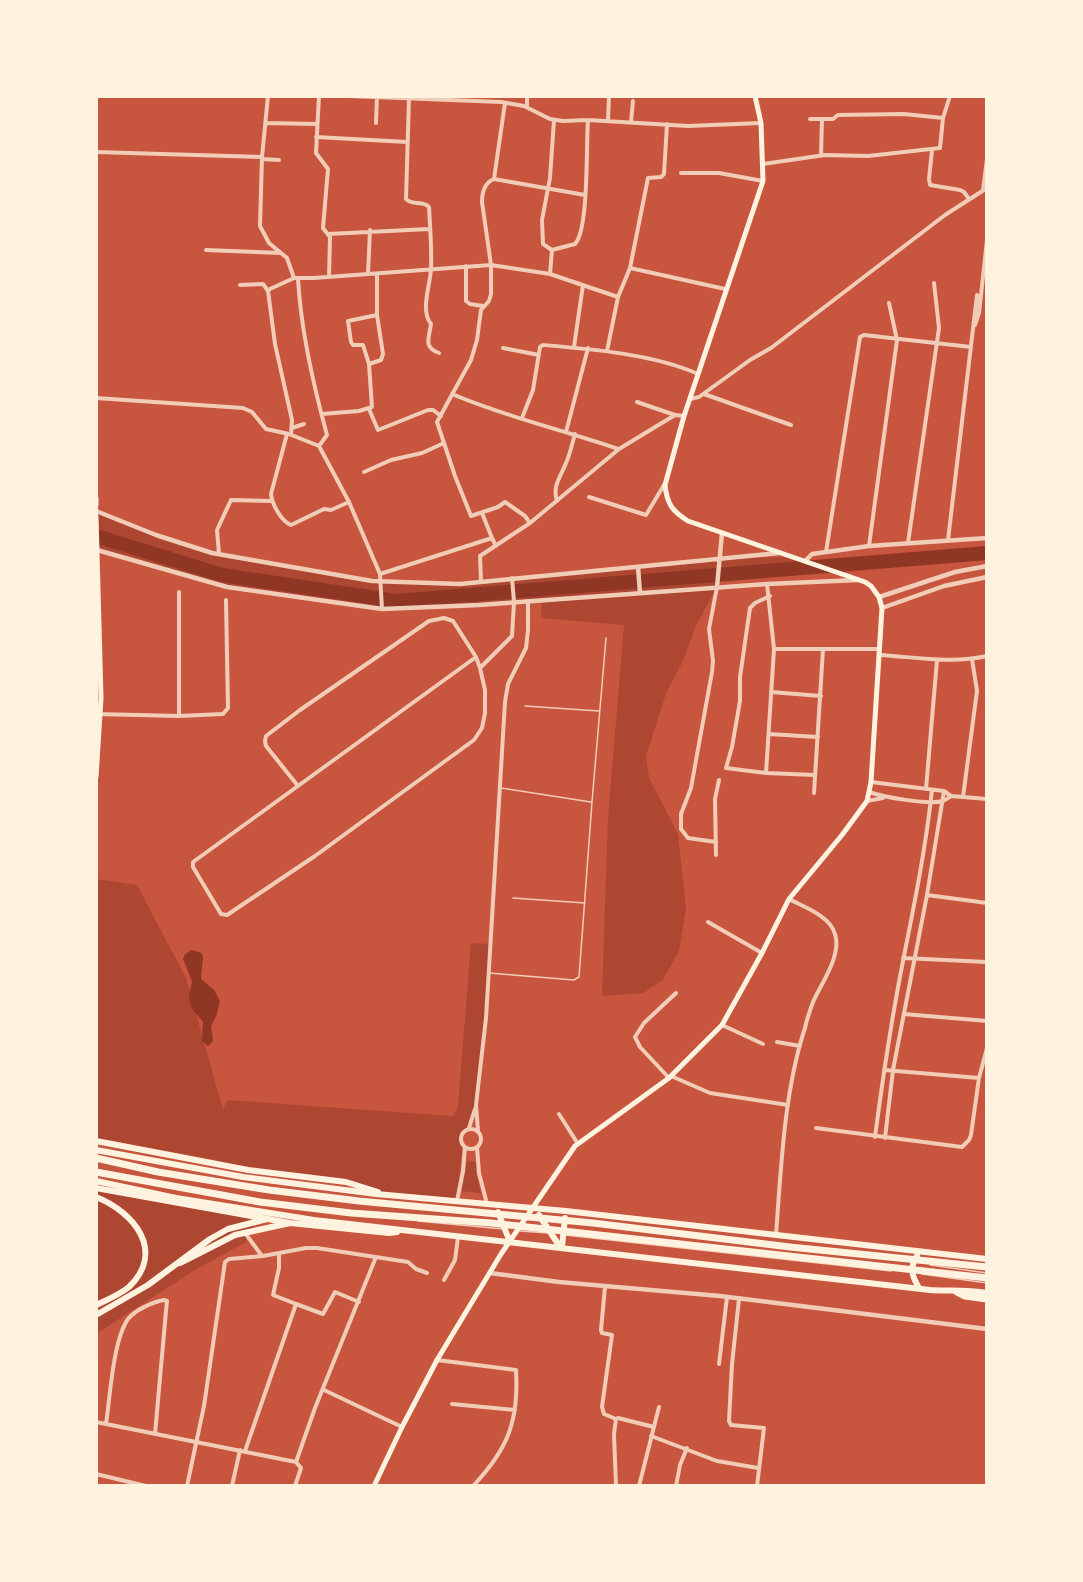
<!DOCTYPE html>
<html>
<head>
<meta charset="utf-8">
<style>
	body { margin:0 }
	#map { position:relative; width:1083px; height:1582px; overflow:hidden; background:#c8553d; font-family:"Noto Serif",serif }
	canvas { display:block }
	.frame { position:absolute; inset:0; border:98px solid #fff3e0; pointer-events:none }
</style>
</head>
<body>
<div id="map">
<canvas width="1083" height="1582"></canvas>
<div class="frame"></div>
</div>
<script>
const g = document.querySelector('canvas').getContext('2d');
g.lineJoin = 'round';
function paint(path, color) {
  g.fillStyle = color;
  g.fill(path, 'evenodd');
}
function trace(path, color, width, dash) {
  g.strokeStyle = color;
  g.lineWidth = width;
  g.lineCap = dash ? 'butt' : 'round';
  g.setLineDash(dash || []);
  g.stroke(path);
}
paint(new Path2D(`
	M96,498V512L197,549L381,581L460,584L742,558L792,557L822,568L718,576L717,587L696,626L682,663L667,691L646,756L649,778L678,834L686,909L679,951L663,980L643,993L602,996L608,817L624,625L541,618L542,600L380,609L227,587L99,549Z
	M96,879L137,885L186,978L223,1110L227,1100L453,1116L458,1106L471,943L490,944L486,1018L476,1105L463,1137L457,1201L383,1194L346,1182L217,1164V1160L96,1138Z
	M467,1161L476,1162V1174L481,1193L462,1191Z
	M96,1186L257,1219L246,1242L193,1271L96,1334Z`), '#ae4732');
paint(new Path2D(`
	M192,950L201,953L203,956L201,979L214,990L220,1001L217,1014L211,1026L213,1041L208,1046L202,1041L203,1022L193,1010L190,1003L189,997L192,981L183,959L185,954Z`), '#8f3625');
trace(new Path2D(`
	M96,536L222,575L396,601L987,553`), '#8f3625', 14);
trace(new Path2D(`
	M525,706L599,711
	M501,788L591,802
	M513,898L585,903
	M489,973L574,980L579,977L592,802L606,638
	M418,1221L503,1229
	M520,1231L548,1233
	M565,1235L891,1271
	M930,1265L987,1273
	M922,1274L987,1283`), '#f1ccb7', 1.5);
trace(new Path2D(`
	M268,96L262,157L260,226L269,243L287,258L294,278H314L491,265L550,274L618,297
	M319,96L316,153L328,169L323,228L330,237L329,277
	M349,96L501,102L524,106L550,119L563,121L588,120L688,126L761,123
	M409,98L406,199C412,206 423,200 429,207C430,227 432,249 431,269C430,287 420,310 431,324C429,339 423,347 439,353
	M527,107V96
	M810,119H833L838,115L904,114L943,118
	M608,121L609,96
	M631,122L633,101
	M265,123L317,124
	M376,123L377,97
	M316,137L407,142
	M932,150L929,179L930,185L960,190L964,192L969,199
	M96,152L262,157
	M821,155L822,119
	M262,159L279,160
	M763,164L825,155L868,156L940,148L943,118L950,96
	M681,173H719L763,181
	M494,179L505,103
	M983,190L987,159
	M328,234L429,229
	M206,250L281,253
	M552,250L543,244L542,220L550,178L554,120
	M466,266V301L470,304L483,306
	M630,268L725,289
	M368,274L370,230
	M550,274L552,250L575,244C589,230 586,144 588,120
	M298,279C301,332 313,384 327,435L319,446
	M240,285L263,284L268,291
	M377,315L348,321L351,342L353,345H363L369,364L381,360L383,354L377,315V274
	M975,325L979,313L987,240
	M574,347L583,285
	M503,348L539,355
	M607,351L618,297L630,268L648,178L661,177L664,174L667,124
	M452,394C506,417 563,430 618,449
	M704,394L791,425
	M96,398L243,408L252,412L266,429L289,434L319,446
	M690,399L699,397L750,360L771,348L945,215L987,188
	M637,402L675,415
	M369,409L378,430L428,410H433L441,416
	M322,414L359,411L372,407L369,364
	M522,418L533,390L540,347L543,345C591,349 653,354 698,374
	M292,428L304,424
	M566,432L588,348
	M287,434L271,494C272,504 281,521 291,525L324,509L331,510L349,502
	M291,435L292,420L275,344L268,291L270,289L294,278
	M319,446L349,502L380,574L382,609
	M364,472L391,460L422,453L444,443
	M589,497L646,515L664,485
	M557,501C552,486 561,476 566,463C570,454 572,444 575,434
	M482,513L492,538
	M530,523L525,516L505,502L498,507L471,516L455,476L437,422L471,360L477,340L481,310L489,301L491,294V265L482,202C482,192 484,183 494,179L585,195
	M948,540L977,295
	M908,543L939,328L934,283
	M869,546L897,340L889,303
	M826,552L860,337L864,335L971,347
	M219,554L217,530L231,500L272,501
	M380,574L492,538L496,546
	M481,581L480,556L530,523L619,449L675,415L684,416
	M770,596L755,603L750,608L740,677V701L732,747L726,768L766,773L815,775
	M774,649H880
	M879,655C915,657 951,664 987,656
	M480,668L512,636L514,602L512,578
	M771,692L821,696
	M96,714L179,716L223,714L228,708L226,600
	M179,716V592
	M769,734L818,737
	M766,773L774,649L767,584
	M871,782L944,791L951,796L987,799
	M298,786L266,746L265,741L266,736L300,710L429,621L444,618L453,621L476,657L480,668L485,690V713L482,728L474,740L315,856L227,915L221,914L193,867V862L476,657
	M926,789L937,660
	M869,792C883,797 928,805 943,801C946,800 948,798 951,796
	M814,793L823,649
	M963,797L977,691L972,659
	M867,801L883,798
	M716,842L688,838L681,829V814L691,788L712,672L713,661L709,629L717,587
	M716,855L715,799L719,780
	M927,895L987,903
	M708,922L762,953
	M903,958L987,962
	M904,1014L987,1021
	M722,1025L763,1044
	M777,1042L800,1046
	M884,1070L979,1078
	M671,1076L710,1093L788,1105
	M669,1078L640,1047L635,1037L644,1023L676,993
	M559,1114L578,1144
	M469,1128L475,1109
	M816,1128L962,1147L969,1140L971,1135L979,1078L987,1048
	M461 1139a10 10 0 1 1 20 0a10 10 0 1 1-20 0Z
	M478,1131L476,1105L486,1018L505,702L508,684L526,648L528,630V601
	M875,1137C883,1076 892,1016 904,956C915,901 926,846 932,790
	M885,1138L893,1070L927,895L944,791
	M477,1147L479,1173L487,1204
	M457,1201L463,1171L465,1147
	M245,1233L262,1256
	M776,1235C781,1169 784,1091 805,1028C807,1019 810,1010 813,1002C822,982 842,955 835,934C830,916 804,907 789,899
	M444,1280L455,1260L458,1237
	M605,1287L601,1330L602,1333L612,1335L602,1407L604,1414L616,1419
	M739,1299L732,1364L729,1421L731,1425L764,1428L757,1486
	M296,1304L323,1314L335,1292L359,1302
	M437,1360L516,1370C519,1421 508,1449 473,1486
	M719,1364L727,1297
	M324,1390L402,1427
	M452,1404L515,1410
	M96,1422L296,1462L301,1468L295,1486
	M106,1424C110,1398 113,1340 128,1319C135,1310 153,1302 164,1300L167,1301L166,1311L155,1434
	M651,1436L717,1461L758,1468
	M245,1451L296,1304L273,1295L279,1268V1253
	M296,1462L315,1408L376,1257
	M96,1474L146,1486
	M187,1486L204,1406L225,1262L229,1259L263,1256L306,1248H317L408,1262L416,1269L427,1273
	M232,1486L240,1450
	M616,1486L614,1434L616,1419L618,1418L654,1427
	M639,1486L659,1407
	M676,1486L680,1465L687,1448`), '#f1ccb7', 4);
trace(new Path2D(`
	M96,511L156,535L212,553L372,581L460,584L779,553
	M97,550L227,587L382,609L479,605L767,584L858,580
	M806,560L812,554L869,546L987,538
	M638,567L640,593
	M717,587L722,533
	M879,597L955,572L987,566
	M882,608L944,586L987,577
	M490,1273L559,1282L720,1296L987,1329`), '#f1ccb7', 4.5);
trace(new Path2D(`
	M374,1486L402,1427L437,1360L501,1254L575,1146L669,1078L722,1025L762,953L789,899L842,835L867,801L871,782L882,608L879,597L871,586L865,582L688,521C672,511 667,504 665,485L684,416L763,181L761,123L755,96`), '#fff3e0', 5);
trace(new Path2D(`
	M96,498V505
	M96,516L101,698L96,777`), '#fff3e0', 5);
trace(new Path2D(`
	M96,1141L248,1170L346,1182L378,1192
	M96,1150L243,1177L376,1194L566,1211L987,1259
	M96,1181L176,1198L314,1220L930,1290C949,1291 968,1290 987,1293
	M96,1188L290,1223L389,1233L397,1232
	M96,1197C134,1212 166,1251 129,1287C119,1295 107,1300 96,1305
	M498,1212L510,1242
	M539,1215L560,1247
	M562,1247L565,1218
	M917,1256C909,1268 912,1276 919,1288
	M180,1263L235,1235L290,1223
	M96,1315L148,1285L210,1239L228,1229L267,1219`), '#fff3e0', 6);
trace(new Path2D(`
	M96,1158L158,1172L269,1190L359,1201L593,1223L790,1247L987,1267
	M96,1172L260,1202L351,1213L491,1223L987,1278
	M957,1292L965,1296L987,1299`), '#fff3e0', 7);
</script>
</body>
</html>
